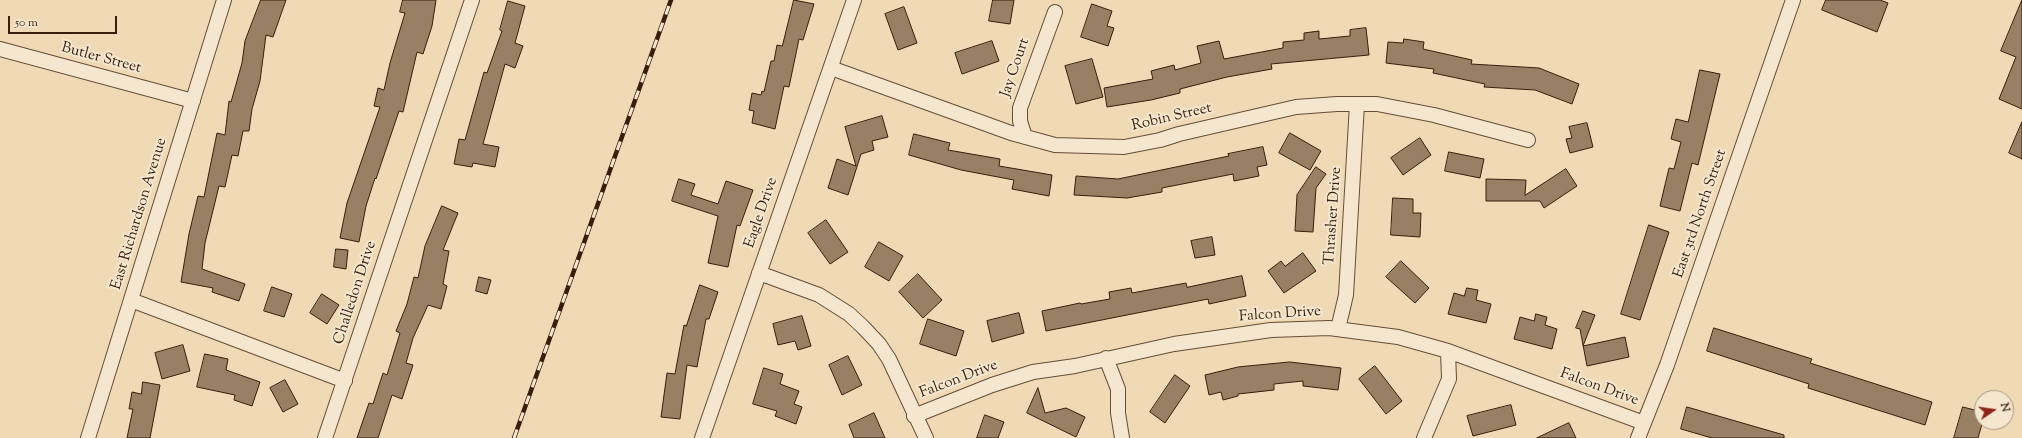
<!DOCTYPE html>
<html>
<head>
<meta charset="utf-8">
<style>
	body { margin:0 }
	#map { position:relative; width:2022px; height:438px; overflow:hidden; background:#efdab5; font-family:"Sorts Mill Goudy",serif }
	canvas { display:block }
	.north { position:absolute; left:1974px; top:390px; width:40px; height:40px; box-sizing:border-box; background:#f5e7cf; border:1px solid #a99781; border-radius:50%; rotate:77deg; font-size:11px; font-weight:700; line-height:16px; text-align:center; color:#381e0b }
	.north::after { content:''; display:block; margin:auto; width:14px; height:18px; background:#8f2418; clip-path:polygon(50% 0,100% 100%,50% 72%,0 100%) }
	.scale { position:absolute; left:8px; top:16px; width:109px; height:18px; box-sizing:border-box; border:2px solid #381e0b; border-top:0; padding-left:5px; font-size:12px; line-height:14px; white-space:nowrap; color:#381e0b; -webkit-text-stroke:3px #f5e7cf; paint-order:stroke }
</style>
</head>
<body>
<div id="map">
<canvas width="2022" height="438"></canvas>
<div class="north">N</div>
<div class="scale">50 m</div>
</div>
<script>
const g = document.querySelector('canvas').getContext('2d');
g.lineJoin = 'round';
function paint(path, color) {
  g.fillStyle = color;
  g.fill(path, 'evenodd');
}
function trace(path, color, width, dash) {
  g.strokeStyle = color;
  g.lineWidth = width;
  g.lineCap = dash ? 'butt' : 'round';
  g.setLineDash(dash || []);
  g.stroke(path);
}
function drawText(font, color, halo, rows, align = 'center') {
  g.font = font + ' "Sorts Mill Goudy",serif';
  g.lineWidth = 4;
  g.setLineDash([]);
  g.textBaseline = 'middle';
  g.strokeStyle = halo;
  g.fillStyle = color;
  for (const [text, x, y, turn = 0] of rows) {
    g.save();
    g.translate(x, y);
    g.rotate((+turn || 0) * Math.PI / 180);
    g.textAlign = isNaN(turn) ? turn : align;
    if (halo) g.strokeText(text, 0, 0);
    g.fillText(text, 0, 0);
    g.restore();
  }
}
const building = new Path2D(`
	M261,0H286L273,37L266,35L260,81L252,109L249,131H243L238,156L232,155L225,187L219,186L205,243L202,269L245,284L239,301L212,292L213,288L181,282L189,234L198,196L204,197L217,133L225,135L229,101L231,102L242,63L245,41Z
	M403,0H436L432,26L423,54L417,52L403,112L399,111L376,179L375,178L366,206L359,242L340,238L347,203L380,107L374,106L378,88L384,90L390,63L405,13L400,12Z
	M794,0L814,4L803,40L799,39L789,87L784,86L775,129L752,123L754,111L749,110L752,93L761,95L762,91L764,92L771,61H774L777,45L782,46Z
	M993,0H1014L1010,24L989,21Z
	M1826,0H1880L1888,3L1877,32L1822,10Z
	M2022,0V109L1999,99L2016,57L2001,51Z
	M508,1L525,6L515,43L523,46L515,68L505,64L483,144L499,147L495,167L473,163L472,167L454,164L459,139L465,140L484,72L487,73L502,31L500,30Z
	M1092,4L1112,11L1107,26L1114,28L1108,46L1081,37Z
	M904,7L917,43L898,50L885,14Z
	M1366,28L1369,55L1271,64L1272,69L1227,77L1180,89V93L1151,100L1107,107L1104,88L1153,79L1151,71L1174,65L1175,70L1201,63L1197,46L1219,41L1224,59L1283,48V42L1304,40V33L1319,31V39L1350,36V30Z
	M1404,39L1424,42L1423,49L1472,60L1471,64L1539,68L1579,84L1572,104L1535,90L1484,87L1485,84L1433,73L1434,69L1386,63L1388,42L1403,43Z
	M992,41L999,61L962,74L955,53Z
	M1092,59L1103,97L1076,104L1065,66Z
	M1700,70L1720,74L1698,165L1692,163L1680,211L1660,206L1669,168L1674,169L1681,142L1671,139L1676,119L1688,122Z
	M882,116L888,137L872,141L874,150L861,154L848,195L828,188L837,159L856,166L845,127Z
	M2022,122V159L2009,153Z
	M1587,123L1593,147L1570,153L1566,139L1572,138L1569,127Z
	M1290,133L1321,151L1310,170L1279,153Z
	M914,134L950,143L948,150L1000,159L999,166L1052,175L1049,196L1012,189L1014,180L961,170L909,155Z
	M1420,138L1431,155L1403,175L1391,158Z
	M1263,147L1267,165L1257,167L1259,176L1234,181L1233,174L1162,188V192L1127,198L1074,195L1076,176L1118,179L1229,156L1228,154Z
	M1449,152L1484,159L1480,178L1445,171Z
	M1316,167L1326,174L1316,188L1313,232L1295,231L1297,195Z
	M1566,169L1577,186L1544,208L1540,201H1486V179L1526,180L1525,195Z
	M679,179L695,184L691,195L718,204L726,181L753,190L740,226L737,225L728,267L708,263L718,216L672,201Z
	M1393,198L1413,199V213H1421L1420,237L1391,235Z
	M442,206L458,213L443,250L449,251L443,284L447,286L441,309L428,305L413,338L406,363L413,365L402,399L392,395L378,438H357L369,403L373,404L383,373L387,375L400,333L396,331L407,304L414,277L418,278L425,246Z
	M826,220L848,252L830,264L808,233Z
	M1649,225L1669,232L1640,320L1621,314Z
	M1212,237L1215,255L1195,258L1191,241Z
	M879,242L903,256L889,281L865,267Z
	M336,249L348,250L346,269L334,267Z
	M1303,253L1316,271L1284,293L1268,271L1281,261L1285,266Z
	M1401,261L1429,288L1415,303L1386,277Z
	M918,274L942,300L923,318L899,292Z
	M1242,276L1246,296L1209,304L1208,299L1046,331L1042,311L1080,303L1081,304L1110,299L1109,292L1131,288L1132,293L1186,283L1187,287Z
	M479,277L491,280L487,294L476,291Z
	M700,285L718,292L709,319H706L697,367L687,365L680,419L661,417L667,373L675,374L684,325L686,326Z
	M272,287L292,294L284,317L264,311Z
	M1467,288L1478,290L1476,300L1491,304L1486,323L1448,314L1454,293L1464,296Z
	M322,294L339,305L327,324L310,313Z
	M1583,311L1595,315L1583,346L1625,337L1629,357L1587,366L1580,329L1576,328Z
	M1019,313L1024,333L992,342L987,321Z
	M1536,314L1547,317L1545,325L1557,329L1552,349L1514,339L1520,317L1534,321Z
	M802,316L811,346L798,350L795,341L778,345L773,324Z
	M928,319L964,331L956,356L920,344Z
	M1714,328L1812,359L1810,363L1932,402L1925,425L1808,388L1809,384L1707,351Z
	M183,345L190,371L162,379L155,353Z
	M205,354L228,359L226,370L260,382L252,406L234,400L235,395L197,387Z
	M848,356L862,385L842,395L829,365Z
	M1290,362L1341,368L1338,390L1303,386V381L1274,384V390L1238,394V396L1223,400L1221,392L1209,395L1205,375L1238,367Z
	M1375,366L1402,401L1386,414L1359,379Z
	M764,368L783,374L780,384L799,391L794,404L802,407L796,424L775,416L777,411L753,404Z
	M1175,375L1190,386L1165,423L1150,412Z
	M285,380L298,404L283,412L270,388Z
	M143,382L160,385L150,438H127L133,409H129L132,392L141,394Z
	M1038,388L1045,413L1066,408L1085,417L1076,437L1027,413Z
	M1511,405L1516,425L1473,436L1467,416Z
	M1687,407L1784,435V438H1712L1681,429Z
	M1963,407L1982,412V424L1978,438H1954Z
	M874,413L885,438H854L849,425Z
	M985,415L1004,422L998,438H977Z
	M1569,423L1576,438H1537Z`);
paint(building, '#978063');
trace(building, '#381e0b', 1);
const street = new Path2D(`
	M0,49L193,101
	M831,68L1011,133L1055,145L1124,147L1160,140L1179,134L1296,107L1337,104H1377L1434,115L1528,140
	M1025,137L1020,121V108L1055,12
	M759,273L819,295L849,314L863,327L879,344L889,359L926,438
	M131,300L345,381
	M1338,329L1346,295L1357,104
	M1106,358L1118,389V413L1122,438
	M914,416L992,385L1033,372L1075,366L1174,344L1271,330L1329,328L1398,337L1448,351L1644,423
	M88,438L224,0
	M325,438L472,0
	M702,438L854,0
	M1424,438L1449,379L1448,351
	M1638,438L1667,365L1793,0`);
trace(street, '#664d36', 16);
trace(street, '#f5e7cf', 14);
const rail = new Path2D(`
	M514,438L671,0`);
trace(rail, '#381e0b', 4.5);
trace(rail, '#f5e7cf', 3, [9]);
drawText('15px', '#381e0b', '#f5e7cf', [
	["Butler Street",101,59,15],
	["Jay Court",1016,68,-71],
	["Robin Street",1172,118,-13],
	["Eagle Drive",762,213,-71],
	["East Richardson Avenue",140,214,-73],
	["East 3rd North Street",1701,214,-71],
	["Thrasher Drive",1334,216,-86],
	["Challedon Drive",356,293,-72],
	["Falcon Drive",1280,315,-4],
	["Falcon Drive",959,380,-21],
	["Falcon Drive",1599,388,20]
]);
</script>
</body>
</html>
